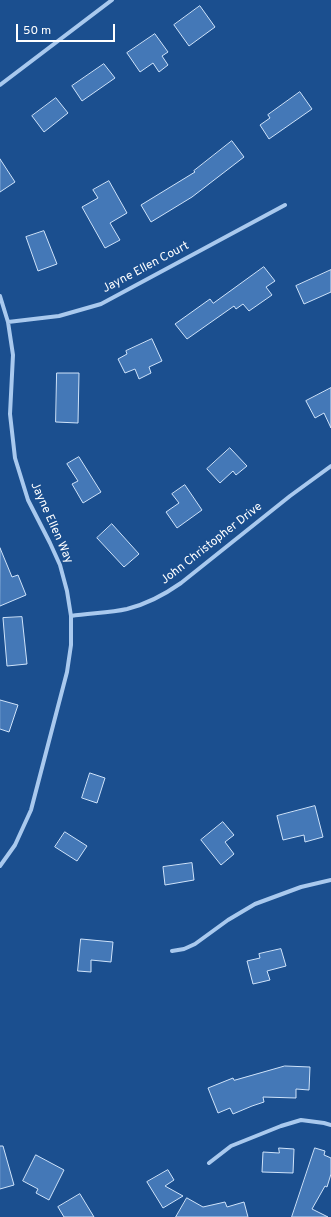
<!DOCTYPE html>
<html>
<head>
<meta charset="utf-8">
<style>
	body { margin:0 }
	#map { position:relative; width:331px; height:1217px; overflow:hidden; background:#1b4f8f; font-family:Overpass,sans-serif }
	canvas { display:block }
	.scale { position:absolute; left:16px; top:24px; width:99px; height:18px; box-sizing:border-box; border:2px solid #fff; border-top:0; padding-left:5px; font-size:12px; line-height:14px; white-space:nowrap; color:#fff; -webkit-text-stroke:3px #1b4f8f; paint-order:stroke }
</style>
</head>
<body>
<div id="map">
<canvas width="331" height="1217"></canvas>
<div class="scale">50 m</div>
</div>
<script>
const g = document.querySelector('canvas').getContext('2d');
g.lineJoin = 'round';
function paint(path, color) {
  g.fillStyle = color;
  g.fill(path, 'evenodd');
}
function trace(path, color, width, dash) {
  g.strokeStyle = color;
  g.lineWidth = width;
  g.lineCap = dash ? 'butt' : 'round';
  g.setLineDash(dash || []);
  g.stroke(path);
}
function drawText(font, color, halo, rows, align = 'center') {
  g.font = font + ' Overpass,sans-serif';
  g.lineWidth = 3;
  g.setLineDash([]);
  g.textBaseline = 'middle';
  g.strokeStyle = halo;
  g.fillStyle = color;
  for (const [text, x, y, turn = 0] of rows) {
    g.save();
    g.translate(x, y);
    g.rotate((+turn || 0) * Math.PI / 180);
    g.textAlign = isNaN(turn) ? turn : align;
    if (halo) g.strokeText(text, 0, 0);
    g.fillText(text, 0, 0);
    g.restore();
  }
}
const building = new Path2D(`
	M200,6L215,27L189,46L174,25Z
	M155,34L168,52L162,56L168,65L159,72L153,63L140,72L127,53Z
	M104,64L115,78L82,101L72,86Z
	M300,92L312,109L269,139L260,125L270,118L268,115Z
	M56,98L68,113L44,132L32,116Z
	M232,141L244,157L192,197L151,222L141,205L195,172L194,171Z
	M0,159L15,182L0,192Z
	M109,181L127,213L110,223L120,240L105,248L82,207L98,198L93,190Z
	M44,231L57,264L38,271L26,237Z
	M264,267L275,281L266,287L272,295L249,311L243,304L236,309L234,306L187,339L175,324L210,299L213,303Z
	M331,270V292L304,304L296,286Z
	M152,339L162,361L149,367L151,373L139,379L135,369L125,373L118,359L127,354L126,351Z
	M57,373H79L78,423L56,422Z
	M331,388V428L324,413L315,418L306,401Z
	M230,448L247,466L236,475L233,471L220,483L207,469Z
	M79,457L101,492L83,503L72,484L78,481L67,464Z
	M185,485L202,510L177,528L166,512L179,503L172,494Z
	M112,524L139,554L124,567L97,538Z
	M0,548L12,577L18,575L26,595L0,606Z
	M22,617L27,664L7,666L3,618Z
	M0,700L18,705L9,732L0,729Z
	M90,773L105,778L97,803L82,798Z
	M315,806L323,837L305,842L304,835L283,840L277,816Z
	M223,822L234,835L225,842L234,854L221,865L201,840Z
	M65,832L87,846L77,861L55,847Z
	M192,863L194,880L165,885L163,867Z
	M81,939L113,942L111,962L91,960V972L78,971Z
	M281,949L286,966L267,971L270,980L253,984L247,961L260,958L259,954Z
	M285,1066L310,1067L309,1090L296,1089V1098L263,1097L264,1102L252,1106L233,1114L230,1108L218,1113L208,1088L233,1078L234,1080Z
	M0,1146H3L14,1185L0,1189Z
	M279,1148L294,1149L293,1173L262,1172L263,1152L279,1153Z
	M315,1148L325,1151L324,1155L331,1158V1174L327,1187L325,1186L312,1209L328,1217H292Z
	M36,1155L64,1170L49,1200L36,1193L38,1189L23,1181Z
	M168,1170L174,1180L165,1186L183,1196L163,1208L147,1182Z
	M80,1194L94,1217H64L58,1207Z
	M187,1198L203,1207L225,1202L227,1207L244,1202L248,1217H176Z`);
paint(building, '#4478b7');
trace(building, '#cfe3fa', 1);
trace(new Path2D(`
	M0,85L112,0
	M0,296L8,322L13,355L10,414L15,458L28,500L50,543L60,565L67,591L71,616V645L67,672L31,810L15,845L0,866
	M8,322L59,316L101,304L285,205
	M71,616C89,613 109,613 127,609C147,604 164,595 181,583L290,496L331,466
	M172,951L184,949L195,944L228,920L255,904L301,887L331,880
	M209,1163L231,1146L281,1126L301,1120L324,1123L331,1125`), '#a9c9ee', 4);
drawText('12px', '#fff', '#1b4f8f', [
	["Jayne Ellen Court",146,268,-28],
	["Jayne Ellen Way",51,523,66],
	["John Christopher Drive",212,544,-38]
]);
</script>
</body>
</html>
